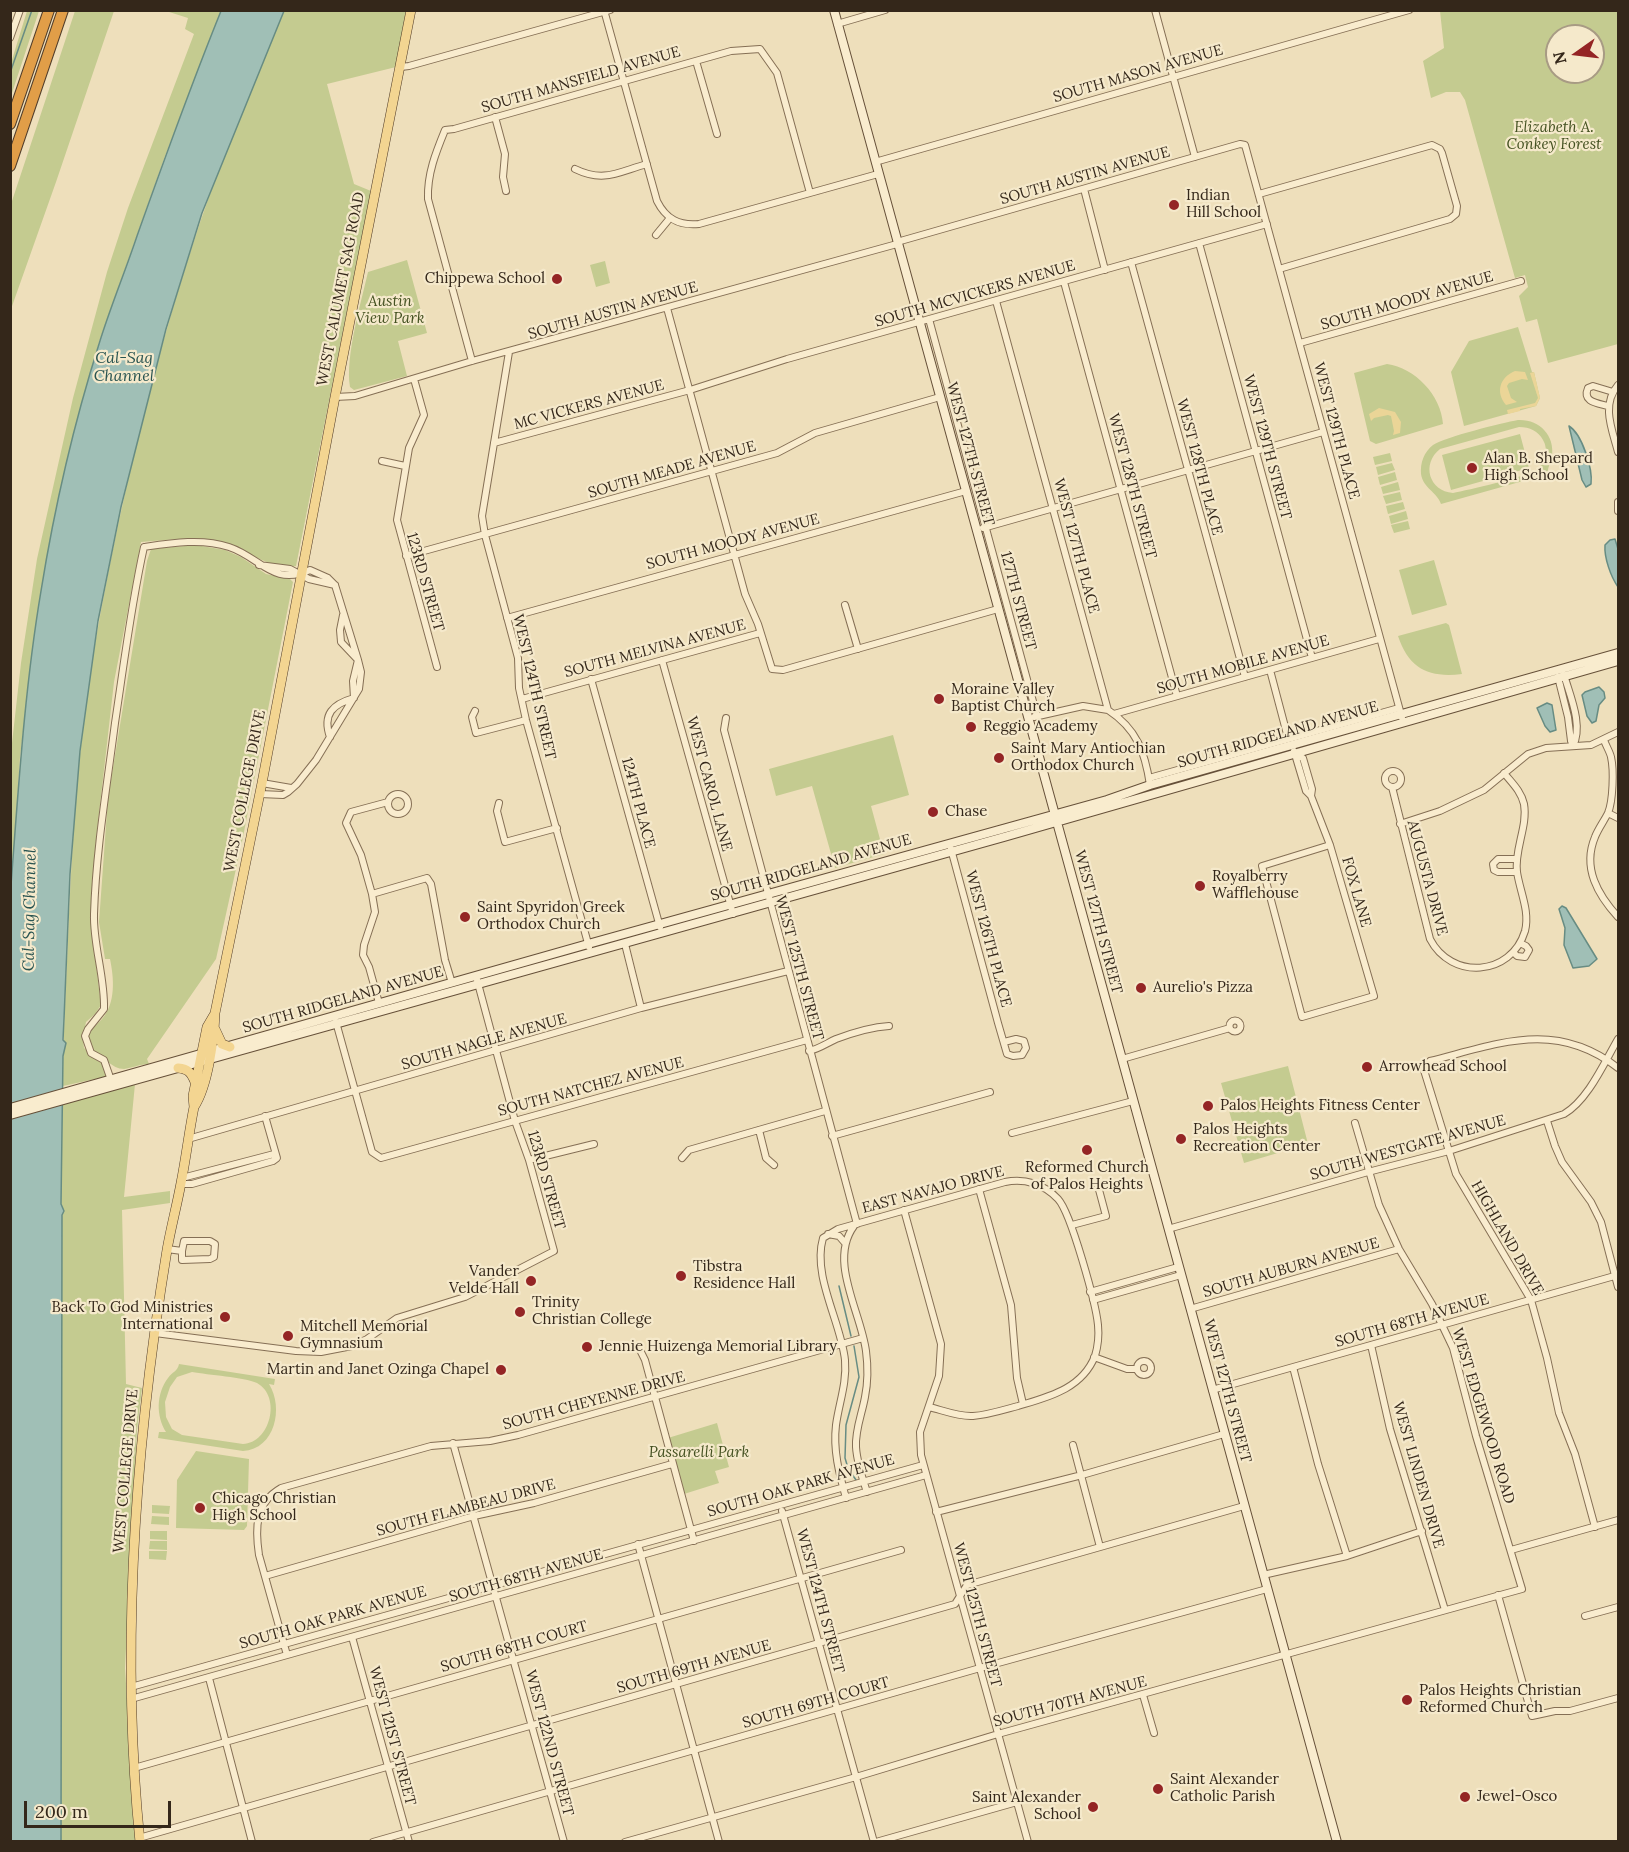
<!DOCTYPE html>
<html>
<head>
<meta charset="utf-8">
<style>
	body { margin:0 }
	#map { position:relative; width:1629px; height:1852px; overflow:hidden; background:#eedfbb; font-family:Lora,serif }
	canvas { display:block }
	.frame { position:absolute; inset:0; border:12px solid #34271a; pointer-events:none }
	.north { position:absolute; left:1545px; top:24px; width:60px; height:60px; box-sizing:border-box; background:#f5e9cb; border:2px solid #a89b84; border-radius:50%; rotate:256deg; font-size:16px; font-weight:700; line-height:24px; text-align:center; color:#34271a }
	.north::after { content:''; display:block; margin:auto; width:21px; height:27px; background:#942525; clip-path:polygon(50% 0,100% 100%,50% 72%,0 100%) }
	.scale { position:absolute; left:24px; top:1801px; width:147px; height:27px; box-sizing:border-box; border:3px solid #34271a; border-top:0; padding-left:8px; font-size:18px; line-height:21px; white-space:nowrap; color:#34271a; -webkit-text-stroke:4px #f5e9cb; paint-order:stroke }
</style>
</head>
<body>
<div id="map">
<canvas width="1629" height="1852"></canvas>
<div class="frame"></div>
<div class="north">N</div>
<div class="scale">200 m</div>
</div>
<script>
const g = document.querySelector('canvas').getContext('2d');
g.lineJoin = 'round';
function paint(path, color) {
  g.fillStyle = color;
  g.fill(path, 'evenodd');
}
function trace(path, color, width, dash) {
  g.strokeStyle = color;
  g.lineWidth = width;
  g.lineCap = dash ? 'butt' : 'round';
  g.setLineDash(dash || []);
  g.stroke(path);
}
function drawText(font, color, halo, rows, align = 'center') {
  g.font = font + ' Lora,serif';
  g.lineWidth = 4.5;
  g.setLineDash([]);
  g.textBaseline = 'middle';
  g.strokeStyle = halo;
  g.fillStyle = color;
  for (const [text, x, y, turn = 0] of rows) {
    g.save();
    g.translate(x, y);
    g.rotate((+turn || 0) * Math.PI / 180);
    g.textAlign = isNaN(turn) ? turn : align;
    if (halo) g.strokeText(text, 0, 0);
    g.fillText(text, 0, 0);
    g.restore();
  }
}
paint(new Path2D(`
	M27,11H39L11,96V63Z
	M75,11H114L56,182L11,309V204Z
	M166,11H221L165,156L99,342L73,437L47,558L34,640L20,757L11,898L12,743L21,663L37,559L73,398L107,272L128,208L194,34L185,29L188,18Z
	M284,11H406L396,67L327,84L354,184L371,191L296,566C271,572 241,545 216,541C191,537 166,540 141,542L114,682L95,849L91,924L101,1005L95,1014L86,1022L83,1038L84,1048L101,1061L109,1076L63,1086C63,1029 67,971 69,914C72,855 75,795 82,736C83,723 84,710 86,697C124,464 183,229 284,11Z
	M1440,11H1618V344L1548,363L1537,319L1526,322L1519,296L1528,287L1525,275L1515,278L1465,100L1460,92H1446L1431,98L1423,61L1444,48ZM1557,36H1593V72H1557Z
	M407,260L427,333L398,341L407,376L354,390L350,387C345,357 361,303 368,272Z
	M605,261L610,283L596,287L590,265Z
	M1518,327L1532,372H1534L1540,398L1536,406L1464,426L1451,372L1469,341Z
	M1387,364C1415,368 1441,395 1443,424L1376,444L1370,441L1354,373Z
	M1518,420C1539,419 1555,435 1552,456C1551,464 1547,467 1548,474L1441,504C1437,492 1423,488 1421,474C1420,463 1424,452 1433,445C1445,437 1502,423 1518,420ZM1519,427C1530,427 1538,431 1543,440C1549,450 1545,463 1536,470C1525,477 1468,490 1453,493C1429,491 1421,464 1440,449Z
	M1520,434L1529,468L1451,490L1442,455Z
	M1390,453L1392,461L1375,465L1373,457Z
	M1392,463L1395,470L1378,475L1376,467Z
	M1395,472L1397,480L1380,485L1378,477Z
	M1398,482L1400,490L1383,494L1381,487Z
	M1400,492L1402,500L1386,504L1383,496Z
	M1403,502L1405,509L1388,514L1386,506Z
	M1406,511L1408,519L1391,524L1389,516Z
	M1408,521L1410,529L1394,533L1391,525Z
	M196,545L225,550L241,557L266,574L290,579L293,582L242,842L216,959L147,1059L149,1064C140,1064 132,1068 124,1069C112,1069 103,1056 93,1051L88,1037C91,1027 96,1026 102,1019C116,1003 114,978 110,959H105L99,922L108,798L147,561L151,549Z
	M1434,560L1447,605L1412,615L1399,570Z
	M1446,623L1449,625L1462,674C1429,678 1409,669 1398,636Z
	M893,735L909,795L871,806L884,854L835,868L812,786L776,796L769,769Z
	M1288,1066L1308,1144L1244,1163L1221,1083Z
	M135,1084L124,1197L170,1191V1203L122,1210L126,1384L142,1388L137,1430L125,1668L136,1841H61L62,1215L64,1211L61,1204L62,1105Z
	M179,1364L275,1379L274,1385L269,1384C284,1408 275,1449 243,1451L158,1438L159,1432H166C156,1416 156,1394 168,1378C172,1372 178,1371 179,1364ZM192,1372C208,1375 244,1377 257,1383C282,1397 270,1443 243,1444L182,1435L172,1429L166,1417L165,1402L170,1387L177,1377Z
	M717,1423L729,1467L715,1471L719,1483L684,1494L668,1438Z
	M196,1451L249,1459L247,1526L244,1530L176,1528L177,1480Z
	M152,1505L170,1506L169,1514L152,1513Z
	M152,1516L169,1517V1525L151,1524Z
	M150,1531H167V1540L150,1539Z
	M150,1541H167V1550L149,1549Z
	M149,1551H167L166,1560L149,1559Z`), '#c4cb90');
paint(new Path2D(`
	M1515,371L1525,372L1528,380L1522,379L1509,383L1507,386L1511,398L1517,402L1506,405C1495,392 1500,377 1515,371Z
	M1534,372L1540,398L1536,406L1520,409V411L1508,414L1507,410L1535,403L1538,398L1530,373Z
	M1379,408L1395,412L1401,422L1400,433L1393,435L1394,431L1391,416L1388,415L1374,418L1371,421L1369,414Z`), '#ebd597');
const water = new Path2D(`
	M221,11H284L202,213L166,329L121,507L98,621L80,751L70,874L64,1019L63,1040L66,1043L63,1056L61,1204L64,1211L62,1215L61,1841L11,1842L10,898C18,795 24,692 41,591C54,510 74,423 99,344C110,308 125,272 137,236C164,160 191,85 221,11Z
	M1569,426C1582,434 1593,469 1591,484L1586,487L1582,480Z
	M1615,539L1618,549V587C1611,577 1604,558 1605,545L1610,540Z
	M1599,687L1604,692L1605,698L1599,705L1596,721L1592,723L1587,716L1582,695L1585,692Z
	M1547,703L1552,705L1556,730L1550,732L1545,726L1537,708Z
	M1562,906L1566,908L1597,959L1589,966L1573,968L1564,945L1565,928L1559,909Z`);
paint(water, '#a0bfb6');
trace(water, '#678c83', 1.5);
trace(new Path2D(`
	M10,73L32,10
	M839,1286L851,1336
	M854,1346L859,1377L846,1425L845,1458L848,1468L856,1480`), '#678c83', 1.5);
const street = new Path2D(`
	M604,10L657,201C666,219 679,226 699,224L878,174
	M1155,10L1195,157
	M837,24L885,10
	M10,38L20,10
	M696,61L717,134
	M401,67L409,66L610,10
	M495,117L505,154L503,177L506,191
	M875,162L1409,10
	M575,169C604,183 618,172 647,164
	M1084,189L1105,270
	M1259,194L1432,145L1440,149L1442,153L1457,206L1456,214L1450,219L1279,269
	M656,235L670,218
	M897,242L1240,144L1245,145L1402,718
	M1199,243L1312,658
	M1131,262L1245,677
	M1064,282L1177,696
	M996,301L1108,710C1137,729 1145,752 1150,785
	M667,308L745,594L758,624L772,669L783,670L998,609
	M929,319L1037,716
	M1300,343L1521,281
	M509,352L482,516L485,535L518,658L519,688L526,720L589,947
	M472,361L428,199C427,174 436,152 445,130L454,129L731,51L760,49L777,73L810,193
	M414,379L424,415L409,448L397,520L437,667
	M1618,385C1601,405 1612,429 1618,452
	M335,397L355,396L472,361L897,244
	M1608,406C1597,403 1582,402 1588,388L1593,386L1613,392
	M494,443L690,390L787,359L1267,224
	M382,461L405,466
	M1618,502V511
	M983,528L1323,432
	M406,556L777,453L815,433L940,397
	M259,565L290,569L309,579L335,585
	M845,605L858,649
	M507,618L966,491
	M662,660L733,914
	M1270,670L1288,738
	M1563,675L1565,678C1571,698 1583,726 1573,746
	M1558,677L1568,717L1571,741L1573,746
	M591,679L660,927
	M522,699L760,633
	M475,711L472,717L476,733L526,720
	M1114,714L1379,639
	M1034,717L1083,706L1108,710
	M726,718L724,730L857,1224
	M330,737C322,714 333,704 354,698L353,681L358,660L341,642L340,630L343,615
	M1604,740C1606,746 1610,752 1611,757C1614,770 1613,801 1608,813C1604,821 1598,829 1595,837C1582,868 1598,895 1618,917
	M1294,751L1306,791L1311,796L1330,845L1374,996L1302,1017L1262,866L1330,845
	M1295,755L1303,758L1312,789L1311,796
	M1385 779a8 8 0 1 1 16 0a8 8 0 1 1-16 0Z
	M1149,778L1399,708
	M262,783L291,788
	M1392,787L1430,939C1451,980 1511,977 1525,931C1530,911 1520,892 1517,872C1514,850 1528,826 1524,804C1521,791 1512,783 1504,773
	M388 804a10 10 0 1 1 20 0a10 10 0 1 1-20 0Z
	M499,803L497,811L505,842L557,828
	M1608,813L1618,818
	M1400,824L1440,811L1484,790L1528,754L1546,748L1591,745L1618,732
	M951,849L998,1023L1007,1054L1013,1056L1022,1055L1026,1048L1024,1041L1016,1039L1004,1042
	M1517,859H1498L1493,864L1494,870L1498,872H1517
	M372,894L427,878L431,884L445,960L452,983
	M625,944L641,1008
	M1513,952L1517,956L1525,957L1529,950L1526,946L1520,943
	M379,1003L369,967L363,955L364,945L375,912L372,894L361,855L346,823L351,812L388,802
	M1229.5 1026a5.5 5.5 0 1 1 11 0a5.5 5.5 0 1 1-11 0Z
	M336,1022L372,1152L381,1158L807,1040
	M809,1051C819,1049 827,1043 836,1039C852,1033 872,1027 889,1026
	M1122,1059L1230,1028
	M112,1083L104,1060L91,1053L85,1036L88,1029L104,1009C105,977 93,945 94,914C96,850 107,786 115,723C124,664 131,605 144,547C171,543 202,538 229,547C260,557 273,587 310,570L328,578L335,585L358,660L361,672L359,689L316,760L297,784L288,792L283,795L260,794
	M1547,1121L1555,1146L1562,1162L1591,1202L1601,1222L1618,1287
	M759,1130L766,1158L774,1165
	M1012,1133L1133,1101
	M832,1136L990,1092
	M188,1139L641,1008L788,971
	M682,1158L689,1150L825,1111
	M529,1160L594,1144
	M182,1178L274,1154
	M181,1184H192L273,1161L277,1158L265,1116
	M979,1189L1011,1305L1017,1378L1023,1404
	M904,1210L941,1344L939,1376L920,1432L921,1455L1028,1842
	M1072,1225L1106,1216L1098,1186
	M854,1226C828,1261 861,1312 866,1351C868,1366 868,1382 865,1397C862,1414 855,1430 856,1447C857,1463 862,1477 867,1492
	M1168,1229L1368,1172L1449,1151L1564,1114C1588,1100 1604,1063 1618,1039
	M828,1234L839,1236L845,1243
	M167,1249L182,1251V1260L210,1259L214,1257L215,1244L210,1241H184L182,1251
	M1090,1292L1178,1267
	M1093,1300L1181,1275
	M1190,1309L1399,1249
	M155,1333L296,1351L321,1352L352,1346L367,1339L397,1318L465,1297L554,1251L529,1160L515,1121L476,976
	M1371,1345L1390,1429L1445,1610
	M641,1352L645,1360L694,1541
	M1094,1357L1127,1369H1136
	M1137 1368a7 7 0 1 1 14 0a7 7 0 1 1-14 0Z
	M1293,1367L1318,1464L1347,1556
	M1212,1390L1618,1275
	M453,1443L564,1842
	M1073,1445L1100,1547
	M846,1498C839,1473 833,1450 836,1425C839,1403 847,1383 845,1360C841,1322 812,1276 823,1238L838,1229L1005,1182C1025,1178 1044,1184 1058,1199C1071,1213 1096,1304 1098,1325C1099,1335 1098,1346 1095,1356C1082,1389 1048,1397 1018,1406C1003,1410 988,1415 973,1416C959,1417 942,1410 929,1407
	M782,1511L874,1842
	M936,1512L1082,1475L1224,1434
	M1595,1527L1575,1454L1559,1413L1547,1358L1531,1300L1456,1174L1423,1067L1430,1061C1498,1044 1555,1019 1618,1068
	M638,1544L719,1842
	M1511,1550L1618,1520
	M1263,1575L1347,1556L1422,1531
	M265,1576L474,1516L534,1503L672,1464
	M1498,1595L1532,1716L1555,1711H1570L1618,1698
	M1585,1616L1618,1607
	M352,1637L409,1842
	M287,1655L259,1555C255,1528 255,1503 281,1488L431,1446L490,1441L518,1435L863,1338
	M209,1678L252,1842
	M131,1687L923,1465
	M1143,1695L1154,1733
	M131,1699L926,1475
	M134,1768L901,1550
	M139,1838L955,1604L967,1585L1244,1506
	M373,1842L980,1668L1267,1589
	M625,1842L856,1777L998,1734L1522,1589L1476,1436L1453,1348L1432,1304L1399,1249L1379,1205L1355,1123
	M876,1842L1017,1802`);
const secondary = new Path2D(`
	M834,10L1337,1842
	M10,1108L588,944L1107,800L1150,785L1618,653
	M10,1115L1004,837L1618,661`);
const primary = new Path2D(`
	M215,1029L222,1044L230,1047
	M178,1068C188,1069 191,1072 195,1082
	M194,1107C208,1086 214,1039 215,1013L262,783L335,397L411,10
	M140,1842C120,1645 135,1445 167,1250C171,1227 177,1205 181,1183C186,1158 189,1132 194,1107L193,1096L207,1027L214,1015`);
const highway = new Path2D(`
	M10,124L49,10
	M10,166L63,10`);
trace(street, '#856f55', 8);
trace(secondary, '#665039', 10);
trace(primary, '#523d2a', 10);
trace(highway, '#523d2a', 12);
trace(street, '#f9ecce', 6);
trace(secondary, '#f9ecce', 8);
trace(primary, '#f3d591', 9);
trace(highway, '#e19e48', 10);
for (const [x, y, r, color] of [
	[1174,205,6,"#942525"],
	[557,279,6,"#942525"],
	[1472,468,6,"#942525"],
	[939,699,6,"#942525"],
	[971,727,6,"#942525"],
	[999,758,6,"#942525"],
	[933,812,6,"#942525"],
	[1200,886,6,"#942525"],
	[465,917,6,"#942525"],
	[1141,988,6,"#942525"],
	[1367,1067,6,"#942525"],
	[1208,1106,6,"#942525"],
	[1181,1139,6,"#942525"],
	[1087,1150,6,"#942525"],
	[681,1276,6,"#942525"],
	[531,1281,6,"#942525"],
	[520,1312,6,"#942525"],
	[225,1317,6,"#942525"],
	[288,1336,6,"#942525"],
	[587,1347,6,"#942525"],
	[501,1370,6,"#942525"],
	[200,1508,6,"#942525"],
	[1407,1700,6,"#942525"],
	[1158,1789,6,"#942525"],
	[1465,1797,6,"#942525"],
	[1093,1807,6,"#942525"]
]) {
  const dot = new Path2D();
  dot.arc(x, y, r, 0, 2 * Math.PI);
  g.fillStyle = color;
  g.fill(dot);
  trace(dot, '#f5e9cb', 2);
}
drawText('15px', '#34271a', '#f5e9cb', [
	["SOUTH MASON AVENUE",1138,74,-16],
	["SOUTH MANSFIELD AVENUE",581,80,-16],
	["SOUTH AUSTIN AVENUE",1085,176,-16],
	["WEST CALUMET SAG ROAD",341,289,-79],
	["SOUTH MCVICKERS AVENUE",975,294,-16],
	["SOUTH MOODY AVENUE",1407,301,-16],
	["SOUTH AUSTIN AVENUE",613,311,-16],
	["MC VICKERS AVENUE",589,405,-15],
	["WEST 129TH PLACE",1336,431,75],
	["WEST 129TH STREET",1267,447,75],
	["WEST 127TH STREET",970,454,75],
	["WEST 128TH PLACE",1199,467,75],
	["SOUTH MEADE AVENUE",672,470,-16],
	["WEST 128TH STREET",1132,486,75],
	["SOUTH MOODY AVENUE",733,542,-15],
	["WEST 127TH PLACE",1076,546,75],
	["123RD STREET",425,582,74],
	["127TH STREET",1018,601,75],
	["SOUTH MELVINA AVENUE",655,649,-15],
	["SOUTH MOBILE AVENUE",1243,665,-16],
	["WEST 124TH STREET",534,687,77],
	["SOUTH RIDGELAND AVENUE",1278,735,-16],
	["WEST CAROL LANE",709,784,75],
	["WEST COLLEGE DRIVE",245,791,-79],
	["124TH PLACE",638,803,75],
	["SOUTH RIDGELAND AVENUE",811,868,-16],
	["AUGUSTA DRIVE",1427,878,75],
	["FOX LANE",1356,892,74],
	["WEST 127TH STREET",1098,922,75],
	["WEST 126TH PLACE",988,939,75],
	["WEST 125TH STREET",799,968,75],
	["SOUTH RIDGELAND AVENUE",343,1000,-16],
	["SOUTH NAGLE AVENUE",484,1042,-16],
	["SOUTH NATCHEZ AVENUE",591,1087,-15],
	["SOUTH WESTGATE AVENUE",1408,1148,-16],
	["123RD STREET",546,1180,74],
	["EAST NAVAJO DRIVE",933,1190,-15],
	["HIGHLAND DRIVE",1507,1238,60],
	["SOUTH AUBURN AVENUE",1291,1268,-16],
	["SOUTH 68TH AVENUE",1412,1321,-16],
	["WEST 127TH STREET",1227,1391,75],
	["SOUTH CHEYENNE DRIVE",594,1401,-15],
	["WEST EDGEWOOD ROAD",1483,1416,73],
	["WEST COLLEGE DRIVE",126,1471,-85],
	["WEST LINDEN DRIVE",1418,1475,74],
	["SOUTH OAK PARK AVENUE",801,1486,-16],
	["SOUTH FLAMBEAU DRIVE",466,1508,-15],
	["SOUTH 68TH AVENUE",526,1576,-16],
	["WEST 124TH STREET",820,1601,75],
	["WEST 125TH STREET",977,1615,75],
	["SOUTH OAK PARK AVENUE",333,1618,-16],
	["SOUTH 68TH COURT",514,1647,-16],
	["SOUTH 69TH AVENUE",694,1667,-16],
	["SOUTH 70TH AVENUE",1070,1702,-15],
	["SOUTH 69TH COURT",816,1703,-16],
	["WEST 121ST STREET",392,1736,75],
	["WEST 122ND STREET",549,1743,75]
]);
drawText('italic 15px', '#445121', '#f5e9cb', [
	["Elizabeth A.",1554,128],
	["Conkey Forest",1554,145],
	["Austin",390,302],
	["View Park",390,319],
	["Passarelli Park",699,1453]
]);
drawText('15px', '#34271a', '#f5e9cb', [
	["Indian",1186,196],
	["Hill School",1186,213],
	["Chippewa School",545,279,"right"],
	["Alan B. Shepard",1484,459],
	["High School",1484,476],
	["Moraine Valley",951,690],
	["Baptist Church",951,707],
	["Reggio Academy",983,727],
	["Saint Mary Antiochian",1011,749],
	["Orthodox Church",1011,766],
	["Chase",945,812],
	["Royalberry",1212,877],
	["Wafflehouse",1212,894],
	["Saint Spyridon Greek",477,908],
	["Orthodox Church",477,925],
	["Aurelio's Pizza",1153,988],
	["Arrowhead School",1379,1067],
	["Palos Heights Fitness Center",1220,1106],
	["Palos Heights",1193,1130],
	["Recreation Center",1193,1147],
	["Reformed Church",1087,1168,"center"],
	["of Palos Heights",1087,1185,"center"],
	["Tibstra",693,1267],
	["Residence Hall",693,1284],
	["Vander",519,1272,"right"],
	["Velde Hall",519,1289,"right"],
	["Trinity",532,1303],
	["Christian College",532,1320],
	["Back To God Ministries",213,1308,"right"],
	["International",213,1325,"right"],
	["Mitchell Memorial",300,1327],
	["Gymnasium",300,1344],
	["Jennie Huizenga Memorial Library",599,1347],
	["Martin and Janet Ozinga Chapel",489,1370,"right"],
	["Chicago Christian",212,1499],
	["High School",212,1516],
	["Palos Heights Christian",1419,1691],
	["Reformed Church",1419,1708],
	["Saint Alexander",1170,1780],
	["Catholic Parish",1170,1797],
	["Jewel-Osco",1477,1797],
	["Saint Alexander",1081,1798,"right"],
	["School",1081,1815,"right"]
], 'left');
drawText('italic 16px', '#295451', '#f5e9cb', [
	["Cal-Sag",124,358],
	["Channel",124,376],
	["Cal-Sag Channel",30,910,-89]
]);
</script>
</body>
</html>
